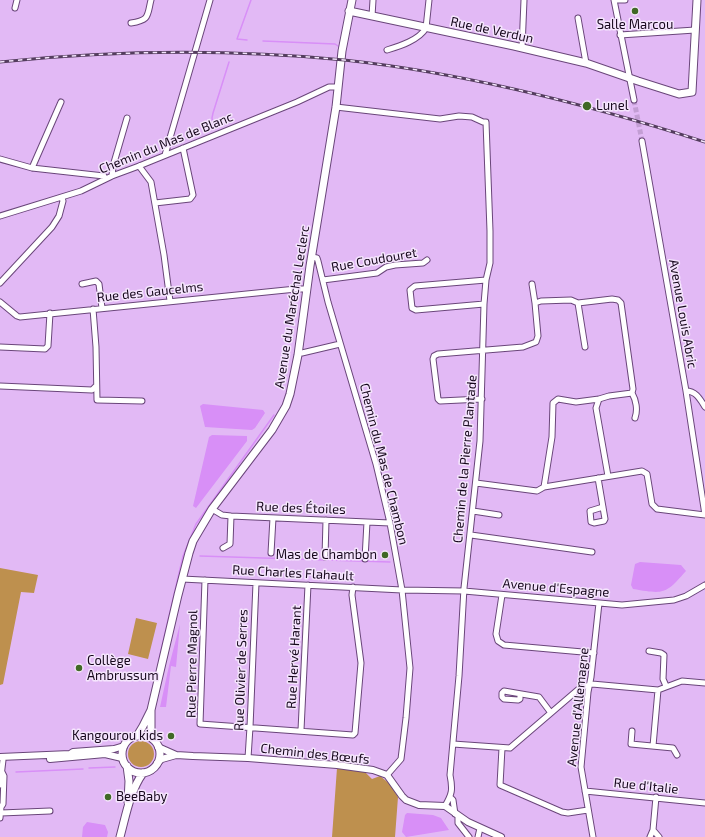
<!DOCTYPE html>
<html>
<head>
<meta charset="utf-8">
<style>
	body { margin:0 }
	canvas { display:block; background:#e2b9f5 }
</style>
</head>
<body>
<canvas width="705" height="837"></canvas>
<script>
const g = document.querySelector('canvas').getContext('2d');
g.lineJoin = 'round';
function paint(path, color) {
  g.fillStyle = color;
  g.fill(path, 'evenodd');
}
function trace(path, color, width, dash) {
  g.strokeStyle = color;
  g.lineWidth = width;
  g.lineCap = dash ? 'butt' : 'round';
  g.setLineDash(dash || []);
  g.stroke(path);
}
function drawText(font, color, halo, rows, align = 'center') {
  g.font = font + ' "Exo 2",sans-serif';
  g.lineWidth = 3;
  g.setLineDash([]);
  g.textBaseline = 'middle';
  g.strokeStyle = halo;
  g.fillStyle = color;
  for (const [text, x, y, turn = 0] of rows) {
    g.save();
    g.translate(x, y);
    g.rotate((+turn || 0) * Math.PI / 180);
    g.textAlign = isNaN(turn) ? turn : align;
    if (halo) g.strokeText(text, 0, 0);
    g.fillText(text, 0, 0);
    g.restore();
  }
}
paint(new Path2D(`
	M0,568L38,575L34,593L21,592L3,684L0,685Z
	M136,618L157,623L148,659L128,654Z
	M128 754a13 13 0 1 1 26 0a13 13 0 1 1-26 0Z
	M337,768L365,772L372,779L380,776L390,784L398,797L395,837H332Z`), '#be904e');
paint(new Path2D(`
	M203,404L263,410L265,413L255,428L252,430L205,427L200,406Z
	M212,435L247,436V441L196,508L193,506L209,437Z
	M640,562L681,565L686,571C665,595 664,594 633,589L631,585L635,564Z
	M180,624L176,667L171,666L166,707H160L169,666Z
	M407,813L433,815L441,818L449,830L406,837L402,832L405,815Z
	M87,822L105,825L108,832L107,837H82L83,827Z`), '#d88ff7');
trace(new Path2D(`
	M247,40L237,39L251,0
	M263,41L335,44L338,46
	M214,128L212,118L213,113L229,62
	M200,556L390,562
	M159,659L183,556L196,524L274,415
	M89,768L115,767
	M16,772L83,769`), '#d88ff7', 1.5);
trace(new Path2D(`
	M634,100L642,141`), '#c39ed4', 5, [5, 2.5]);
const minor = new Path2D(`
	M614,0L634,100
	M614,0H625
	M15,8L17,0
	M372,16L373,0
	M578,18L586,63
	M131,23C150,20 147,16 151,0
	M620,35L695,30
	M522,48L524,0
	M387,50C400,46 419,40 426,28L429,0
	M336,107L440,119L459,116L472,117L483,122H486L490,231V263L486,280L484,304L480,441L464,588L459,676L450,775C453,790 452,794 445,806
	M642,141L686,391L705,515
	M165,155L210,0
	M0,159L32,168L104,176L105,179
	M139,166L151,182L164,255L170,301
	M32,168L61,102
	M112,176L113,166L127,118
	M155,203L190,199L193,195L183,148
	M0,216L81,191L112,176L139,166L297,102L329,87H338
	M312,257L317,258L318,261L328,302L376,464L390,523L402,590L410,668L406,718L401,759L387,775
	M323,280L377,273L386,267L395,265L423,263L427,260
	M0,283L52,227L59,216L63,201L62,198
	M82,284L96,281L99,284L102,308
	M532,284L535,303
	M0,302L17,316L20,317L296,289H307
	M578,303L585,347
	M484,304L416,310L412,308L410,290L415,286L486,280
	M93,309L96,347L97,400L142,401
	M0,347L45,349L48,346L50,313
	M299,353H302L340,344
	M0,386L92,390L96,386
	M686,391C696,391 700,399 705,407
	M632,393C636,400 638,410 635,418
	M482,399L440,401L438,399L433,359L434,356L438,354L523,347L536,342L538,336L535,303L541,301L571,300L578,303L612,299L618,300L621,303L633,389L632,393L609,396L599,399L596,408L608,476
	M598,478L605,519L604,521L594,523L591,522L590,511L603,507
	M476,483L537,491L544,487L552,437L553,403L558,399L576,402L599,399
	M544,487L642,471L647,474L652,504L657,509L705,515
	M212,509L222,515L231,516L390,523
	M473,511L499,515
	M471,535L592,552
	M223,548L230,544L231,516
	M271,553L273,518
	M325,557L326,520
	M365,559L367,522
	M182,579L402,590L464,591L622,605L674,600L686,596L705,585
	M205,580L200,724L353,735L355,733L361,663L352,595L353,587
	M502,595L496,634L498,641L504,645L594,653
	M649,651L661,653L664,655L663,679L666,686
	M520,695V699L518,700L504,699L502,697V693L504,691L539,697L551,713
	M301,730L308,585
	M632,731L631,744L673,748L677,755
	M453,744L510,748L580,688L592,684L658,690L682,681L705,683
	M653,746L658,690
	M502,748L500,785L562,812L568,813L588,810
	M248,758L250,727L256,583
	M0,785L3,760
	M585,791L705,803
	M451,798L453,800L455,814
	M1,813L50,811
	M458,816V823L469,837
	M0,818L1,807L3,804L4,776L2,772
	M653,830L656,797
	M478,837L480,828
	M593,837L581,767L588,692L591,677L599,603
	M650,837L653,830L659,837`);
const tertiary = new Path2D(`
	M158,747L176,755
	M0,757L70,754L73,752L114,749L124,746
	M50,759L105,754L122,758
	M157,763L162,759L176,755L193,756L248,758L337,765L373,770L387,775L402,796L406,800L419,805L445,806L468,822L501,837`);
const secondary = new Path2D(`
	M349,11L514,46L586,63L638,81L679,94L692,92L697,0
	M122 754a19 19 0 1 1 38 0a19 19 0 1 1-38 0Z
	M137,736L143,726L151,710
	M154,740L151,730V710L178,595L189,553L193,541L212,509L272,430L286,406L290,394L298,355L310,266L336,107L342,51L352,0
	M127,766L129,781L128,802
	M120,837C126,815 130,791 143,773`);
trace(minor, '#6a467a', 7);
trace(tertiary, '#6a467a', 8);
trace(secondary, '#6a467a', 9);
trace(minor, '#fff', 5);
trace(tertiary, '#fff', 6);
trace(secondary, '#fff', 7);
const rail = new Path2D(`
	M0,62C115,50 230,49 344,60C465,73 590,105 705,142`);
trace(rail, '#543d5e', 3);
trace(rail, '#f5e5fd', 1.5, [4.5]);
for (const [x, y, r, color] of [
	[635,11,4,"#406926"],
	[587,106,5,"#406926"],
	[385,555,4,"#406926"],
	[79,668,4,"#406926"],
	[171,736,4,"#406926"],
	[108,797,4,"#406926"]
]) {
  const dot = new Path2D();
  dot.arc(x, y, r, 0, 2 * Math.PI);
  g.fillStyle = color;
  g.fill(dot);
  trace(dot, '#f5e5fd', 1.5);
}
drawText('13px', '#16071c', '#f5e5fd', [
	["Salle Marcou",635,25,"center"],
	["Lunel",596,106],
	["Mas de Chambon",377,555,"right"],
	["Collège",87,661],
	["Ambrussum",87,676],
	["Kangourou kids",163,736,"right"],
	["BeeBaby",116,797]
], 'left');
drawText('13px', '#16071c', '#f5e5fd', [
	["Rue de Verdun",492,30,12],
	["Chemin du Mas de Blanc",166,143,-22],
	["Rue Coudouret",374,260,-10],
	["Rue des Gaucelms",150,292,-6],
	["Avenue du Maréchal Leclerc",292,307,-81],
	["Avenue Louis Abric",683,314,80],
	["Chemin de la Pierre Plantade",465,459,-85],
	["Chemin du Mas de Chambon",384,464,76],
	["Rue des Étoiles",301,508,2],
	["Rue Charles Flahault",293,573,3],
	["Avenue d'Espagne",556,588,5],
	["Rue Hervé Harant",294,657,-87],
	["Rue Pierre Magnol",192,664,-89],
	["Rue Olivier de Serres",241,670,-88],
	["Avenue d'Allemagne",578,707,-84],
	["Chemin des Bœufs",315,754,6],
	["Rue d'Italie",646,786,6]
]);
</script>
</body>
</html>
